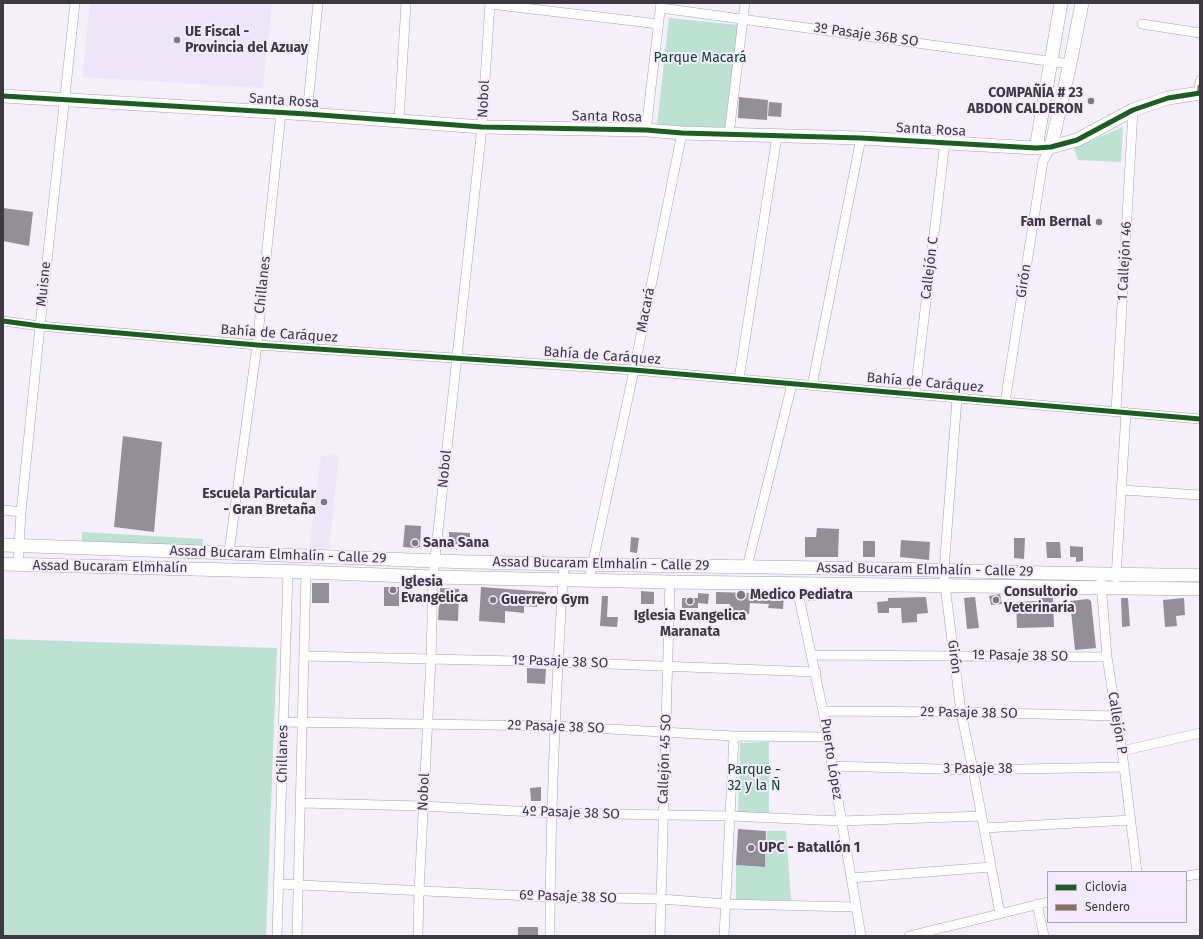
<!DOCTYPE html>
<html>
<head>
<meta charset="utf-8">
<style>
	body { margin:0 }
	#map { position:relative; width:1203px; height:939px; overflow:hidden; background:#f4eff9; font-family:"Fira Sans",sans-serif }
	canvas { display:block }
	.frame { position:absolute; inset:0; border:4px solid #3d3941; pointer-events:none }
	.legend { position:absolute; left:1047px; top:871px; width:140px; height:52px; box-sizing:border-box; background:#f3ebfd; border:1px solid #aaa4b2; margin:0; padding:5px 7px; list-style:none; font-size:12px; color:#3d3941 }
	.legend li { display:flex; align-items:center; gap:8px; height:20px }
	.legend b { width:20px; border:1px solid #aaa4b2 }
</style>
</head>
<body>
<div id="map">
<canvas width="1203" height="939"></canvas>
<div class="frame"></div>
<ul class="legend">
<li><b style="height:5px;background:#1b5e20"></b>Ciclovía</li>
<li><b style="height:5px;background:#8d6e63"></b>Sendero</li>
</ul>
</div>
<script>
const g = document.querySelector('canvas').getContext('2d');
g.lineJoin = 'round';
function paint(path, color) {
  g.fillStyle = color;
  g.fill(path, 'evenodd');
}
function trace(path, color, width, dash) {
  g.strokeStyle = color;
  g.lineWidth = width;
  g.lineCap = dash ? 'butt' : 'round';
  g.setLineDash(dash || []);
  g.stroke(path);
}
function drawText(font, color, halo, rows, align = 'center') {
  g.font = font + ' "Fira Sans",sans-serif';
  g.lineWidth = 4;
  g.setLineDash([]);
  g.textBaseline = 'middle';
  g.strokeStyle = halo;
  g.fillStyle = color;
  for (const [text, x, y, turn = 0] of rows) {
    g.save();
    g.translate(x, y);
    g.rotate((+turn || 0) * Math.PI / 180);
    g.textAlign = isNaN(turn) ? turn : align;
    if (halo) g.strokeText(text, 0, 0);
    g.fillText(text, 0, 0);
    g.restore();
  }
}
paint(new Path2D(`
	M90,3H272L263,88L82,77Z
	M339,455L329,548L309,549L321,456Z`), '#eee5f9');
paint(new Path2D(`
	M669,18L739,25L726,128L657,125Z
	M1123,127L1121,162L1078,160L1074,148Z
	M82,532L203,539L202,548L82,544Z
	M3,639L277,648L266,936H3Z
	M769,742V816L738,813L740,743Z
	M767,831H786L791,900L736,901V865L765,867Z`), '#bde1d3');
paint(new Path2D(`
	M739,97L768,100L767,120L738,118Z
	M769,102L782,103L781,117L768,116Z
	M3,208L33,212L29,246L3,241Z
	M123,436L162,442L154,532L114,527Z
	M405,525L421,526L420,547L416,548L403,547Z
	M817,528L839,529L838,557H805V537H816Z
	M449,532L470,533V547L449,546Z
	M631,537L639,538L637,553L630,552Z
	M1014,538H1025L1024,559L1014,558Z
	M901,540L930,542L929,560L900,557Z
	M863,541H875V557H863Z
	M1046,542H1060L1061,558H1047Z
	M1070,546L1083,547V561L1076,562V557H1070Z
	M312,583H329V603H312Z
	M384,587H399V606H384Z
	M481,587L546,592V604H537V607L524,606V613L505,611V623L479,621Z
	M440,588L459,589L458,621L438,620Z
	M641,591L654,592V604H641Z
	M716,592L784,594L783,609L768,608L769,604L750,603L749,614L730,613V604H716Z
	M817,592L818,600L808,601L807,593Z
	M698,593L709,594L708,604L698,603V608H682V598H698Z
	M1000,594L1002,604L991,605L989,596Z
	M602,596H608L607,617H618L617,627L600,626Z
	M926,597L928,613L917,614V622L902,623L901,608H889V613H878L877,602L888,601V598Z
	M975,597L979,628L967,629L964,598Z
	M1053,597L1054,627L1017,628L1016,602L1040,601V598Z
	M1121,598H1128L1130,626L1122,627Z
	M1184,598L1185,615L1176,616L1177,626L1165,627L1163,600Z
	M1088,599L1091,601L1096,648L1075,650L1070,601Z
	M527,668L546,669L545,684L527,683Z
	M541,787V801H531L530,788Z
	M738,829L766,831L765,867L736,865Z
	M518,927H538V935H518Z`), '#928f96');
const street = new Path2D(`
	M490,4L659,24
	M661,8L1070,64
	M1142,24L1200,33
	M1199,93L1200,81
	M307,114L318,3
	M399,120L406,3
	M646,130L661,3
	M729,134L745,3
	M3,321L40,326L257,345L634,370L1200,419
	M739,379L777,136
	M812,386L861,138
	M915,394L945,142
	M957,398L944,570L945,585L961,712L973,770L1000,914
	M1005,402L1043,161L1051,147
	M1116,411L1133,110
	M1122,490L1200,495
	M3,510L21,512
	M229,552L257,345L281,113
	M18,565L21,512L40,326L75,3
	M747,567L792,384
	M1116,578L1126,412
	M589,580L634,370L682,133
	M1101,582L1107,657L1122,751L1137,872
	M796,583L823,711L861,936
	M812,655L1107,657
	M305,656L557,662L816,672
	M823,711L961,712L1116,716
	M283,722L556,726L734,736L828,737
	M1122,751L1200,733
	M832,766L973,770L1124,767
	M302,803L423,806L552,813L730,816L841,821L982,816
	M984,828L1131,820
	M1186,876L1200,874
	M851,878L991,867
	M280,884L550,897L661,899L726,904L856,907
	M1037,904L1044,936
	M277,936L288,571
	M297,936L306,572
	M418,936L419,891L431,659L433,577L482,127L490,3
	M550,936C550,812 556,688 564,564
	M660,936L670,582
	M724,936L734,736
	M909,936L1048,902`);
const secondary = new Path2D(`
	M3,96L307,114L482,127L646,130L682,133L861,138L1036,148L1051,147L1077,140L1133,110L1168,98L1200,93
	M1051,147L1070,64L1082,3
	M1036,148L1061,3
	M3,545C147,549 292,556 436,561C600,566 765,566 929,570C1020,572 1110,575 1200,575
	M3,564L306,572L433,577L670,582L1200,589`);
trace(street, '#a8a4ad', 10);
trace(secondary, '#a8a4ad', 14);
trace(street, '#fdfdfe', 9);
trace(secondary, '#fdfdfe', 13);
trace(new Path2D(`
	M1199,93L1200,81`), '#8d6e63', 4, [8, 4]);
trace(new Path2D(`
	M3,96L307,114L482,127L646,130L682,133L861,138L1036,148L1051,147L1077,140L1133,110L1168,98L1200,93
	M3,321L40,326L257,345L634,370L1200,419`), '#1b5e20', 5);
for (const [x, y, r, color] of [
	[177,40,4,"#7d7981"],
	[1091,101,4,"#7d7981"],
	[1099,222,4,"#7d7981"],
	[324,502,4,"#7d7981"],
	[415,543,4,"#7d7981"],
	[393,590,4,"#7d7981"],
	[741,595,5,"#7d7981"],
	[493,600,4,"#7d7981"],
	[996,600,4,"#7d7981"],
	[690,601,4,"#7d7981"],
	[751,848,4,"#7d7981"]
]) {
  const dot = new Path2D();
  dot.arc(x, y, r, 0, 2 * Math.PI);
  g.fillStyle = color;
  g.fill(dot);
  trace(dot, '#f3ebfd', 1.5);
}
drawText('bold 14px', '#3d3941', '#f3ebfd', [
	["UE Fiscal -",185,32],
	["Provincia del Azuay",185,48],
	["COMPAÑÍA # 23",1083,93,"right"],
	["ABDON CALDERON",1083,109,"right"],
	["Fam Bernal",1091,222,"right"],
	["Escuela Particular",316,494,"right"],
	["- Gran Bretaña",316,510,"right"],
	["Sana Sana",423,543],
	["Iglesia",401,582],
	["Evangelica",401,598],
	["Consultorio",1004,592],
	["Veterinaría",1004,608],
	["Medico Pediatra",750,595],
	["Guerrero Gym",501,600],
	["Iglesia Evangelica",690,616,"center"],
	["Maranata",690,632,"center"],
	["UPC - Batallón 1",759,848]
], 'left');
drawText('14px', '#3d3941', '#f3ebfd', [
	["3º Pasaje 36B SO",866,35,8],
	["Nobol",484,99,-87],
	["Santa Rosa",284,101,4],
	["Santa Rosa",607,117,1],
	["Santa Rosa",931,130,3],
	["1 Callejón 46",1125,261,-87],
	["Callejón C",930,268,-83],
	["Girón",1024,281,-81],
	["Muisne",44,284,-84],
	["Chillanes",263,285,-84],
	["Macará",646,310,-79],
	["Bahía de Caráquez",279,334,4],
	["Bahía de Caráquez",602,356,4],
	["Bahía de Caráquez",925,383,5],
	["Nobol",445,469,-84],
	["Assad Bucaram Elmhalín - Calle 29",278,555,2],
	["Assad Bucaram Elmhalín - Calle 29",601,564,1],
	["Assad Bucaram Elmhalín",110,567,1],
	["Assad Bucaram Elmhalín - Calle 29",925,570,1],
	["1º Pasaje 38 SO",1020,656,1],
	["Girón",954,657,83],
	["1º Pasaje 38 SO",560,662,2],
	["2º Pasaje 38 SO",969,713,1],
	["Callejón P",1117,723,81],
	["2º Pasaje 38 SO",556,727,2],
	["Chillanes",283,754,-89],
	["Callejón 45 SO",665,759,-88],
	["Puerto López",831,759,81],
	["3 Pasaje 38",978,769],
	["Nobol",424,792,-87],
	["4º Pasaje 38 SO",571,813,2],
	["6º Pasaje 38 SO",568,897,2]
]);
drawText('14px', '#0d4732', '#f3ebfd', [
	["Parque Macará",700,58],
	["Parque -",754,770],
	["32 y la Ñ",754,786]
]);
</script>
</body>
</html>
